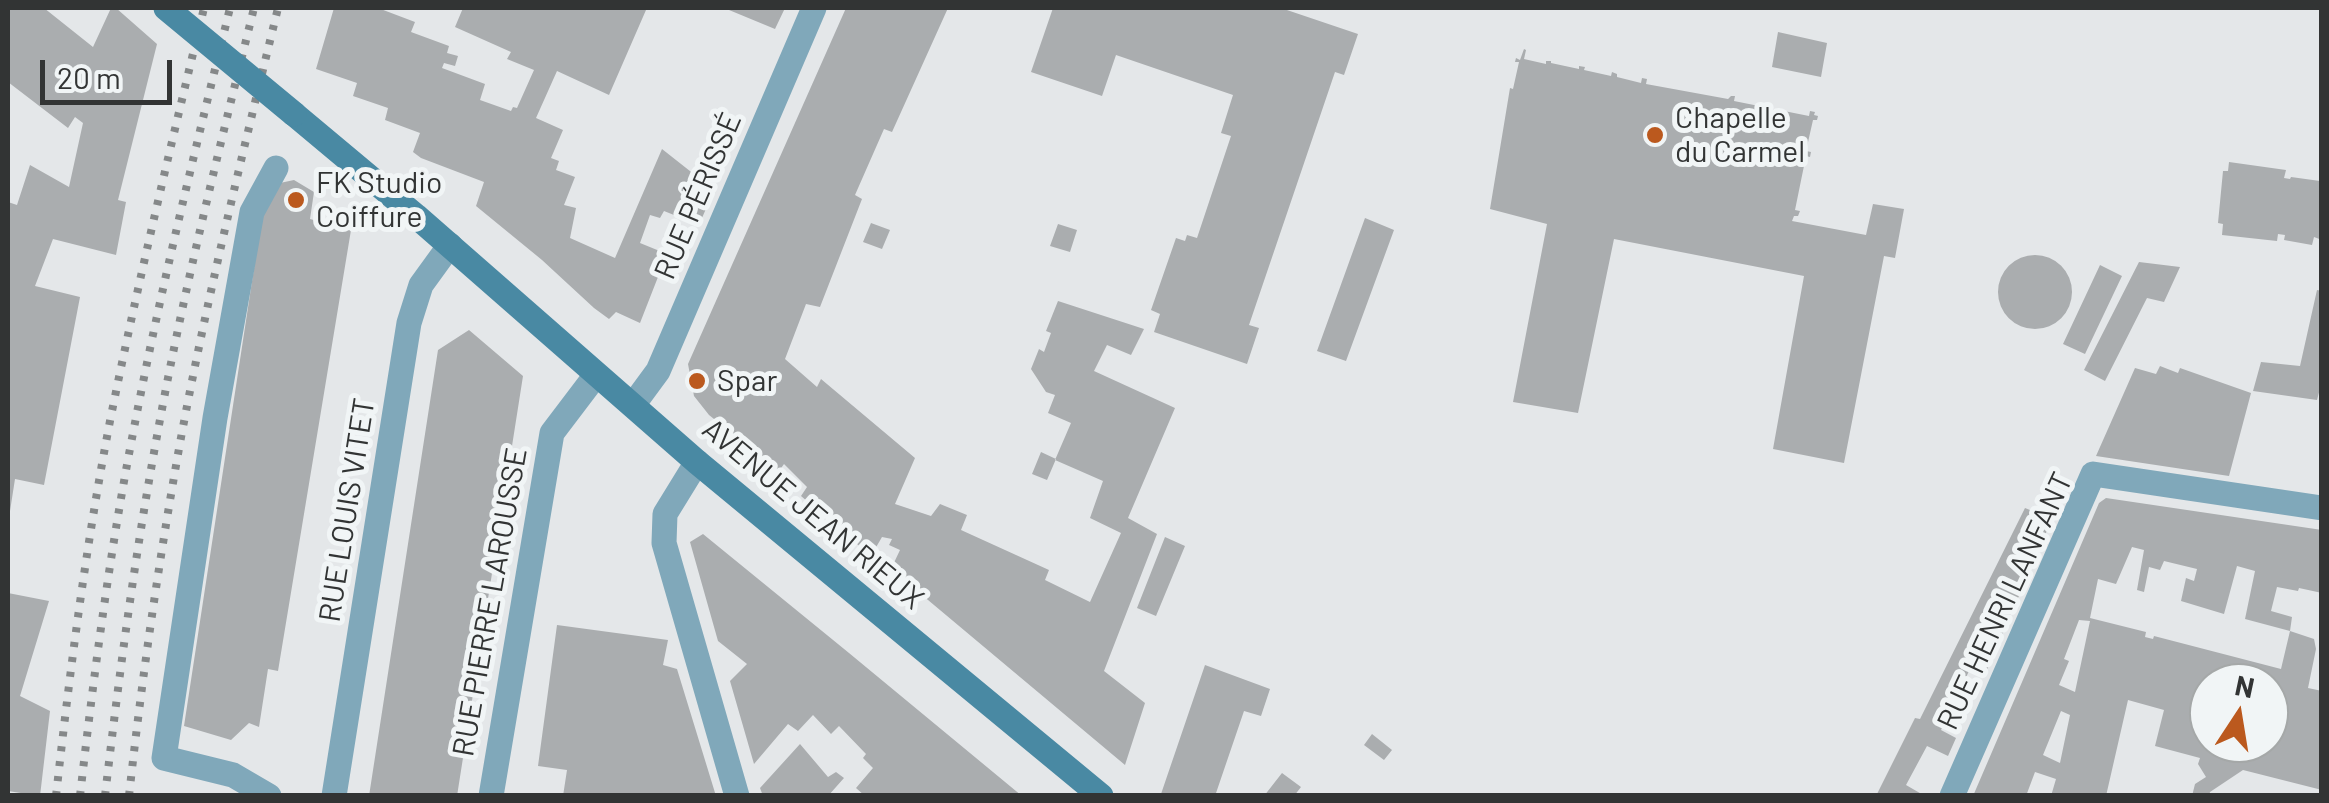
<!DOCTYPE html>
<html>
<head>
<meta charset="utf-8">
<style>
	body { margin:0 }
	#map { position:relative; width:2329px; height:803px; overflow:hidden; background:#e4e7e9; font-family:Barlow,sans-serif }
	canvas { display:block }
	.frame { position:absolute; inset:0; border:10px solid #323434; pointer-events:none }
	.north { position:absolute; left:2189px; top:663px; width:100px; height:100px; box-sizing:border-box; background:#f1f5f6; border:2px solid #a5a8a8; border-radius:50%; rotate:12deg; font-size:28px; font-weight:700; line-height:40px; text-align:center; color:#323434 }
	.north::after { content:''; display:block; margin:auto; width:35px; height:45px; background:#bb591e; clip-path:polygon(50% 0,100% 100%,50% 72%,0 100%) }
	.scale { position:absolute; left:40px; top:60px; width:132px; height:45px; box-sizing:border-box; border:5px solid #323434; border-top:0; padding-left:12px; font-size:30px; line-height:35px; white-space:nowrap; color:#323434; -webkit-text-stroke:8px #f1f5f6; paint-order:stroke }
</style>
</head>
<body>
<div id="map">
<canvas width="2329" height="803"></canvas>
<div class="frame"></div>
<div class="north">N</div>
<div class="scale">20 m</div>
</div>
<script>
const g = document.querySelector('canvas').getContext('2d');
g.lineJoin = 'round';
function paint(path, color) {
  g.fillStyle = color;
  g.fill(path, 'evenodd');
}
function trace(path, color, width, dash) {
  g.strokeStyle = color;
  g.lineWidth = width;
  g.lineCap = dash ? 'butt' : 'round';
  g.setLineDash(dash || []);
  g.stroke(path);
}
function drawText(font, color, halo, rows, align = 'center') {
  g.font = font + ' Barlow,sans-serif';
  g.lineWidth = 10;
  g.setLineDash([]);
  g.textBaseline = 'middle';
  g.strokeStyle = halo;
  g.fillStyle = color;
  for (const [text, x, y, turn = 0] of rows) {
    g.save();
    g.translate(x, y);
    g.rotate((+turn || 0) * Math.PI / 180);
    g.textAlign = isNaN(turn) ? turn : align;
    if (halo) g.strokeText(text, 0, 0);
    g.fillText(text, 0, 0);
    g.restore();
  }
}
paint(new Path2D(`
	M8,8H44L93,47L111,8H116L157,44L118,200L126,202L116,255L53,239L35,286L80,297L44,485L15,479L10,511H8V202L17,205L30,165L69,187L83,123L75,117L68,128L8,82Z
	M334,8H378L415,22L411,32L449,46L447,53L458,56L455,66L444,63L442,68L485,84L480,100L511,111L513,107L517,108L534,70L507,59L511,52L455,27L463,8H640L646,10L609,95L557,71L536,118L563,130L551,158L559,161L556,170L575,177L564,205L576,208L570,238L615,258L662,149L714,190L699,225L664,211L660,218L650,215L640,243L667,254L640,323L616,312L609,319L594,308L542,260L476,206L484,182L421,158L413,152L420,133L385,120L388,108L353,96L357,83L316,69Z
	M730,8H785L775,29L729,10Z
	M846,8H948L892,132L884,129L855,195L862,199L820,307L806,304L785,359L817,387L821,379L915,458L895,504L931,516L940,504L967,515L961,530L1049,570L1045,580L1090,602L1121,533L1090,518L1103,481L1055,460L1071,423L1048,413L1055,395L1046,392L1031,369L1039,349L1044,352L1051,333L1046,331L1058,301L1144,329L1131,355L1107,345L1094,371L1175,408L1128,518L1157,534L1104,671L1145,703L1125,765L891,569L900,550L889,545L892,539L882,537L871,556L801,496L807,487L784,464L779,471L709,415L694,396L688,364Z
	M1053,8H1281L1358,34L1344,75L1335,72L1249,325L1259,328L1247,364L1154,332L1160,314L1151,310L1176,238L1185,241L1187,235L1197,238L1231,136L1221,133L1233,95L1116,55L1102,96L1031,72Z
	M1778,32L1827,43L1821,77L1772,67Z
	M1524,49L1526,50L1524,59L1546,64V61H1551V63L1579,69V66L1585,67L1584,70L1611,76L1612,72L1617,74V77L1641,83L1642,78L1647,79L1646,84L1728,99L1731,96H1735L1734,101L1809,116L1810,111L1815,112L1814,115L1818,116L1817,120H1813L1806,151L1811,152L1810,157L1806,156L1795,210L1800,211L1798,216H1794L1792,221L1866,235L1873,204L1904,209L1895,258L1884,256L1844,463L1773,449L1804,276L1614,239L1578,413L1513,402L1547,224L1490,209L1510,88L1513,89L1519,62H1515L1516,58L1520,60Z
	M2229,162L2286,170L2284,178L2290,179L2291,177L2320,181L2322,240L2314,237L2312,245L2284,240L2285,235L2278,234L2277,241L2222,235L2223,224L2218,223L2223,171H2228Z
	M294,180L314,192L310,219L351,230L278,671L268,669L259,727L249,723L231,740L184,726L262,216L280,183Z
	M1365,218L1394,230L1346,361L1317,351Z
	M871,223L890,230L882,249L863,242Z
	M1058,224L1077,230L1070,252L1050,246Z
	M1998 292a37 37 0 1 1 74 0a37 37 0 1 1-74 0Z
	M2139,262L2180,267L2164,302L2147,298L2105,381L2084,370Z
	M2100,265L2122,276L2085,354L2063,344Z
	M2317,290L2322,291V381L2317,400L2253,391L2261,362L2300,366Z
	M469,330L523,376L457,796H369L438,350Z
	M2160,366L2178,373L2180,368L2251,393L2229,476L2096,456L2135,368L2156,374Z
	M1041,452L1056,459L1047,480L1032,474Z
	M2106,498L2322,530V593L2299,588L2298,591L2277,587L2271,611L2292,617L2290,631L2245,619L2255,571L2237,566L2224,614L2181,601L2186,578L2194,581L2197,569L2164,561L2160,570L2149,567L2144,592L2137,590L2144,550L2132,547L2116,584L2098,579L2090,618L2146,632L2145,637L2153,639L2154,636L2281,669L2290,631L2314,639L2316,649L2308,688L2322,691V790L2243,770L2210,792L2209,796H2192L2195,784L2206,777L2198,764L2200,758L2155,746L2164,710L2128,700L2106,796H2051L2056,779L2035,772L2026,796H1973L2099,503ZM2079,620L2090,621L2075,692L2059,685L2069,661L2064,659ZM2209,683H2269V743H2209ZM2061,711L2070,715L2060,763L2043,755Z
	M2025,508L2052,519L1984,677L1969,671L1941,730L1956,738L1948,756L1927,746L1906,785L1925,796H1876L1915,718L1920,719Z
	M703,534L849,653L1022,796H873L872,794L865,796L856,788L873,768L863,758L866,754L839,726L831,734L813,715L798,731L788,724L754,764L730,681L747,664L718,641L690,542Z
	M1165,537L1185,546L1156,616L1137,608Z
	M8,593L49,601L20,696L50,711L40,796L8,791Z
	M557,625L668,640L663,665L677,669L716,796H563L567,770L538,766Z
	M1205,665L1270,689L1261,716L1244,711L1215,796H1163L1161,794Z
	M1372,734L1392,750L1384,760L1364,745Z
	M800,744L828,777L836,772L844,778L828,796H763L760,788Z
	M1282,773L1301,787L1294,796H1264Z`), '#aaadaf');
trace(new Path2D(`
	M633,405L658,371L814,8
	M697,462L665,514L664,543L737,796
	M269,796L233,775L164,758L215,418L252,212L276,168
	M334,796L409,323L421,285L450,245
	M491,796L552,433L596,375
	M1952,796L2093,474L2322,508`), '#80a8ba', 25);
trace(new Path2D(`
	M294,114L416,216L697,462L1101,796`), '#4989a3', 25);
trace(new Path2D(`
	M56,796C70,670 86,545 110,421C138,282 171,145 204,8
	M80,796C94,673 110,550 134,428C161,287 196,147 230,8
	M105,796C119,675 135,555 157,436C183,292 219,150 254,8
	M129,796C142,677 159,560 180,443C207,297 243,152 278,8`), '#858889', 8, [5, 10]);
trace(new Path2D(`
	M166,8L294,114`), '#4989a3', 25);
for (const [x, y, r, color] of [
	[1655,135,10,"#bb591e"],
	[296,200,10,"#bb591e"],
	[697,381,10,"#bb591e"]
]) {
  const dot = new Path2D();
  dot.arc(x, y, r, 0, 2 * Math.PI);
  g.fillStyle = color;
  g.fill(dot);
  trace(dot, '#f1f5f6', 4);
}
drawText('30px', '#323434', '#f1f5f6', [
	["Chapelle",1675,118],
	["du Carmel",1675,152],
	["FK Studio",316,183],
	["Coiffure",316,217],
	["Spar",717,381]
], 'left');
drawText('30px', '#323434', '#f1f5f6', [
	["RUE PÉRISSÉ",698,196,-67],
	["RUE LOUIS VITET",347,510,-81],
	["AVENUE JEAN RIEUX",813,514,40],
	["RUE HENRI LANFANT",2005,601,-65],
	["RUE PIERRE LAROUSSE",490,602,-80]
]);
</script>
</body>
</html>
